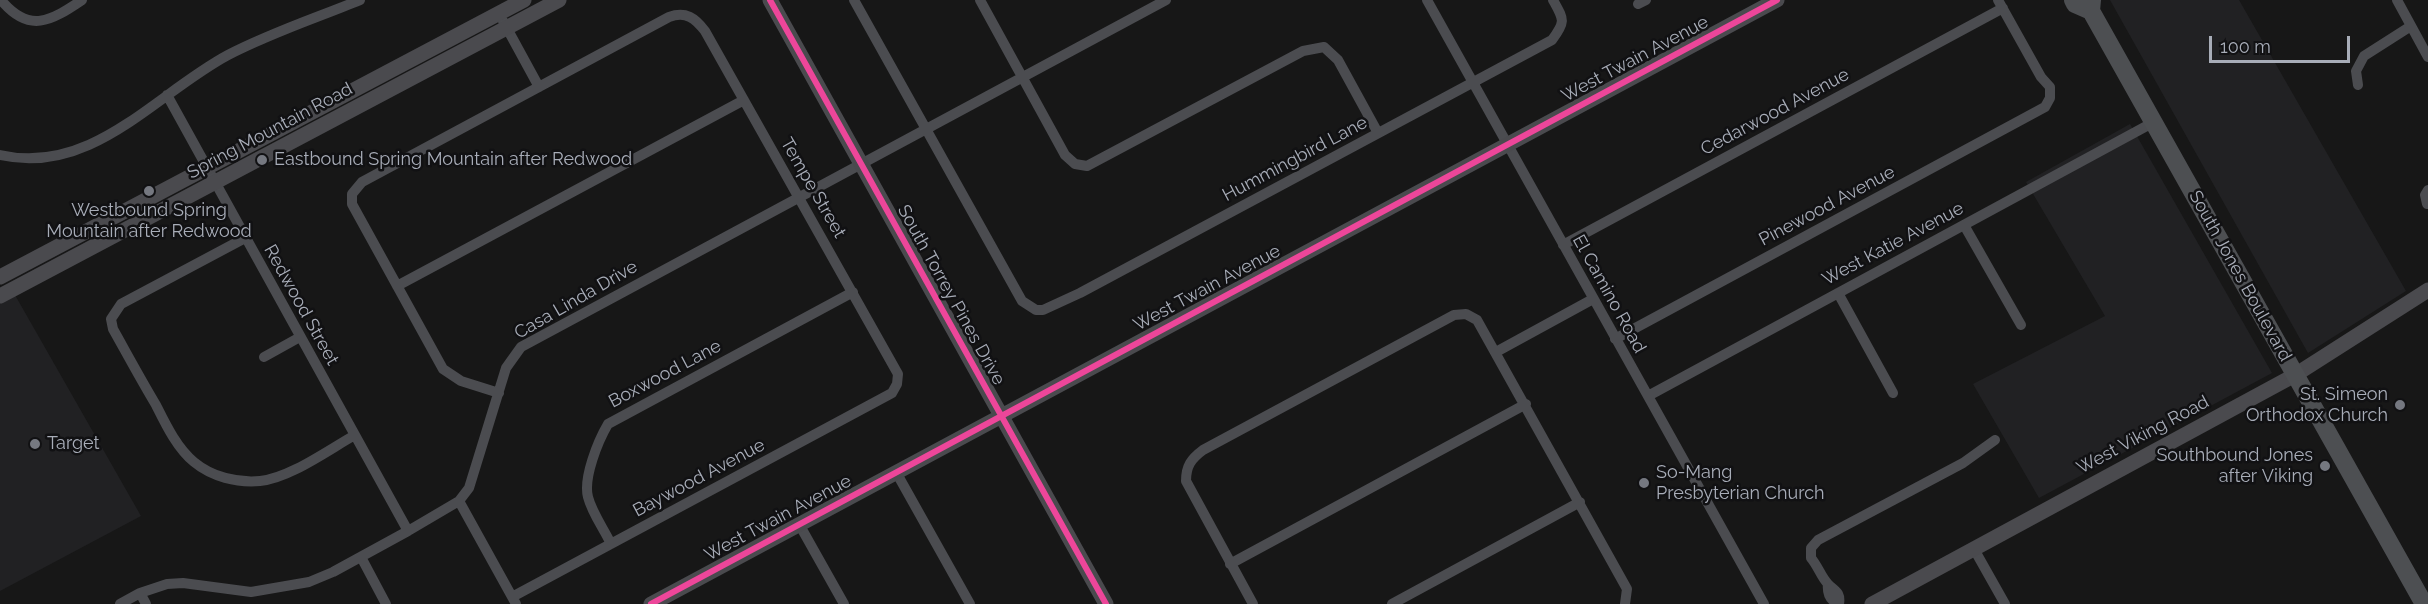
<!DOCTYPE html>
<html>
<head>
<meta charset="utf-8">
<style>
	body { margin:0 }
	#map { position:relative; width:2428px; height:604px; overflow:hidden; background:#171717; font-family:Raleway,sans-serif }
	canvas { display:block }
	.scale { position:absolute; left:2209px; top:36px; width:141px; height:27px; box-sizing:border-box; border:3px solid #a8adb8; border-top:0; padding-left:8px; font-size:18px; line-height:21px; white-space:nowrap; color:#a8adb8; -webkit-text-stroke:4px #111113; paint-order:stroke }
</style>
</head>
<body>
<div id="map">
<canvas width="2428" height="604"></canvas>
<div class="scale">100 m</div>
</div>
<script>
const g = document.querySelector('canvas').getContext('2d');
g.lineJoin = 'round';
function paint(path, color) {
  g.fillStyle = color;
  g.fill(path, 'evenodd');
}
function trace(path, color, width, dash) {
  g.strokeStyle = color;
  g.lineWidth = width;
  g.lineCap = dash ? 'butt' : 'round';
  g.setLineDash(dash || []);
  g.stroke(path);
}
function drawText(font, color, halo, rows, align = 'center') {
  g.font = font + ' Raleway,sans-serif';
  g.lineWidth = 5;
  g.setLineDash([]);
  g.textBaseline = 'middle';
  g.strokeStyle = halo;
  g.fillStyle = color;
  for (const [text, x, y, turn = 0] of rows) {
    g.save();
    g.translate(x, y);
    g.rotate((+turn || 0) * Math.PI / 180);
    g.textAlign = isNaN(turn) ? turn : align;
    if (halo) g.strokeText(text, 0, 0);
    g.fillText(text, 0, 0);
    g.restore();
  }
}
paint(new Path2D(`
	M2110,0H2239L2406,291L2308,353Z
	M2130,124L2272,373L2039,498L1973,384L2105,316L2026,182Z
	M15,295L141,516L0,591V303Z`), '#212123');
trace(new Path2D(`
	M1,0C29,34 51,21 82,0
	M854,0L1022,301L1036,310H1043L1080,293L1552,40C1566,21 1564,20 1553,0
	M980,0L1065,155L1075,164L1087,166L1303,51L1324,47L1338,60L1378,133
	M1427,0L1764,604
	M2397,0L2428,57
	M1638,4L1646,0
	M503,21L539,87
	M2358,85L2356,71L2364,56L2411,26
	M167,95L408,531
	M0,155C92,176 155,94 228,55C270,33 316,18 360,0
	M2427,204L2425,195L2428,190
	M1964,225L2021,325
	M245,238L121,304L111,319L113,329C127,354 141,380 156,405C166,425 177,448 194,462C212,477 237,483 260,481C290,478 328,450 355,435
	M1563,245L2003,8
	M397,286L744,100
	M1838,293L1893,393
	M1615,339L2045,107L2050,98V87L2041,77L1998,0
	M1496,352L1593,299
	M264,357L300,337
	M499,393L461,381L443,369L352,204V194L362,182L669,17C686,11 695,18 705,31L898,374L897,384L892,393L512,597
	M1648,396L2154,122
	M896,472L970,604
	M459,501L516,604
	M799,524L844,604
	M611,544C604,529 592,513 588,497C583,478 598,441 608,424L853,292
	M1974,549L2005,604
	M361,557L386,604
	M1230,564L1526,404
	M1828,584C1827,593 1830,600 1838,604
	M140,593L146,604
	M120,604L140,593L167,584L183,583L251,592L309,582L333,572L408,531L459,501L469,488L506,368L521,347L1166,0
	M1253,604L1186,481C1186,466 1191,459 1203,450L1454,315L1466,314L1477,320L1627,589L1625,604
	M1392,604L1580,502
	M1839,604C1841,592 1835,591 1828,584C1821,577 1818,566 1811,558V548L1818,540L1963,463L1995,440`), '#4b4c50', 10);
trace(new Path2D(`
	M770,0L1106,604
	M0,277L524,0
	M0,296L559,0
	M651,604L1777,0
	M1872,604L2295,375L2428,290`), '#4a4a4e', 15);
trace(new Path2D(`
	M2073,0L2075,4L2091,11
	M2092,0L2091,11L2424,604`), '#4d4f52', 18);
trace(new Path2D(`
	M770,0L1106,604
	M651,604L1777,0`), '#ed469a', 6);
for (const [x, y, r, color] of [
	[262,160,6,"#757880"],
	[149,191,6,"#757880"],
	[2400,405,6,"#757880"],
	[35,444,6,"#757880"],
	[2325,466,6,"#757880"],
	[1644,483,6,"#757880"]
]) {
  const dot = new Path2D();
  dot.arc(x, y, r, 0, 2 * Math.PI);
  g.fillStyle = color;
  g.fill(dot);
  trace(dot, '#111113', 2);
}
drawText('18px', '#a8adb8', '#111113', [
	["West Twain Avenue",1635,59,-28],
	["Cedarwood Avenue",1775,112,-28],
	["Spring Mountain Road",270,131,-28],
	["Hummingbird Lane",1295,159,-28],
	["Tempe Street",813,188,60],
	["Pinewood Avenue",1827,206,-28],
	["West Katie Avenue",1893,244,-28],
	["South Jones Boulevard",2240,276,61],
	["West Twain Avenue",1207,288,-28],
	["El Camino Road",1609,294,61],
	["South Torrey Pines Drive",951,295,61],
	["Casa Linda Drive",576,300,-30],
	["Redwood Street",301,305,61],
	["Boxwood Lane",665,374,-28],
	["West Viking Road",2143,435,-28],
	["Baywood Avenue",699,478,-28],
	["West Twain Avenue",778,518,-28]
]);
drawText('18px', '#a8adb8', '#111113', [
	["Eastbound Spring Mountain after Redwood",274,160],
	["Westbound Spring",149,211,"center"],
	["Mountain after Redwood",149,232,"center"],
	["St. Simeon",2388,395,"right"],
	["Orthodox Church",2388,416,"right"],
	["Target",47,444],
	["Southbound Jones",2313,456,"right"],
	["after Viking",2313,477,"right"],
	["So-Mang",1656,473],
	["Presbyterian Church",1656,494]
], 'left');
</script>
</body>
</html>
